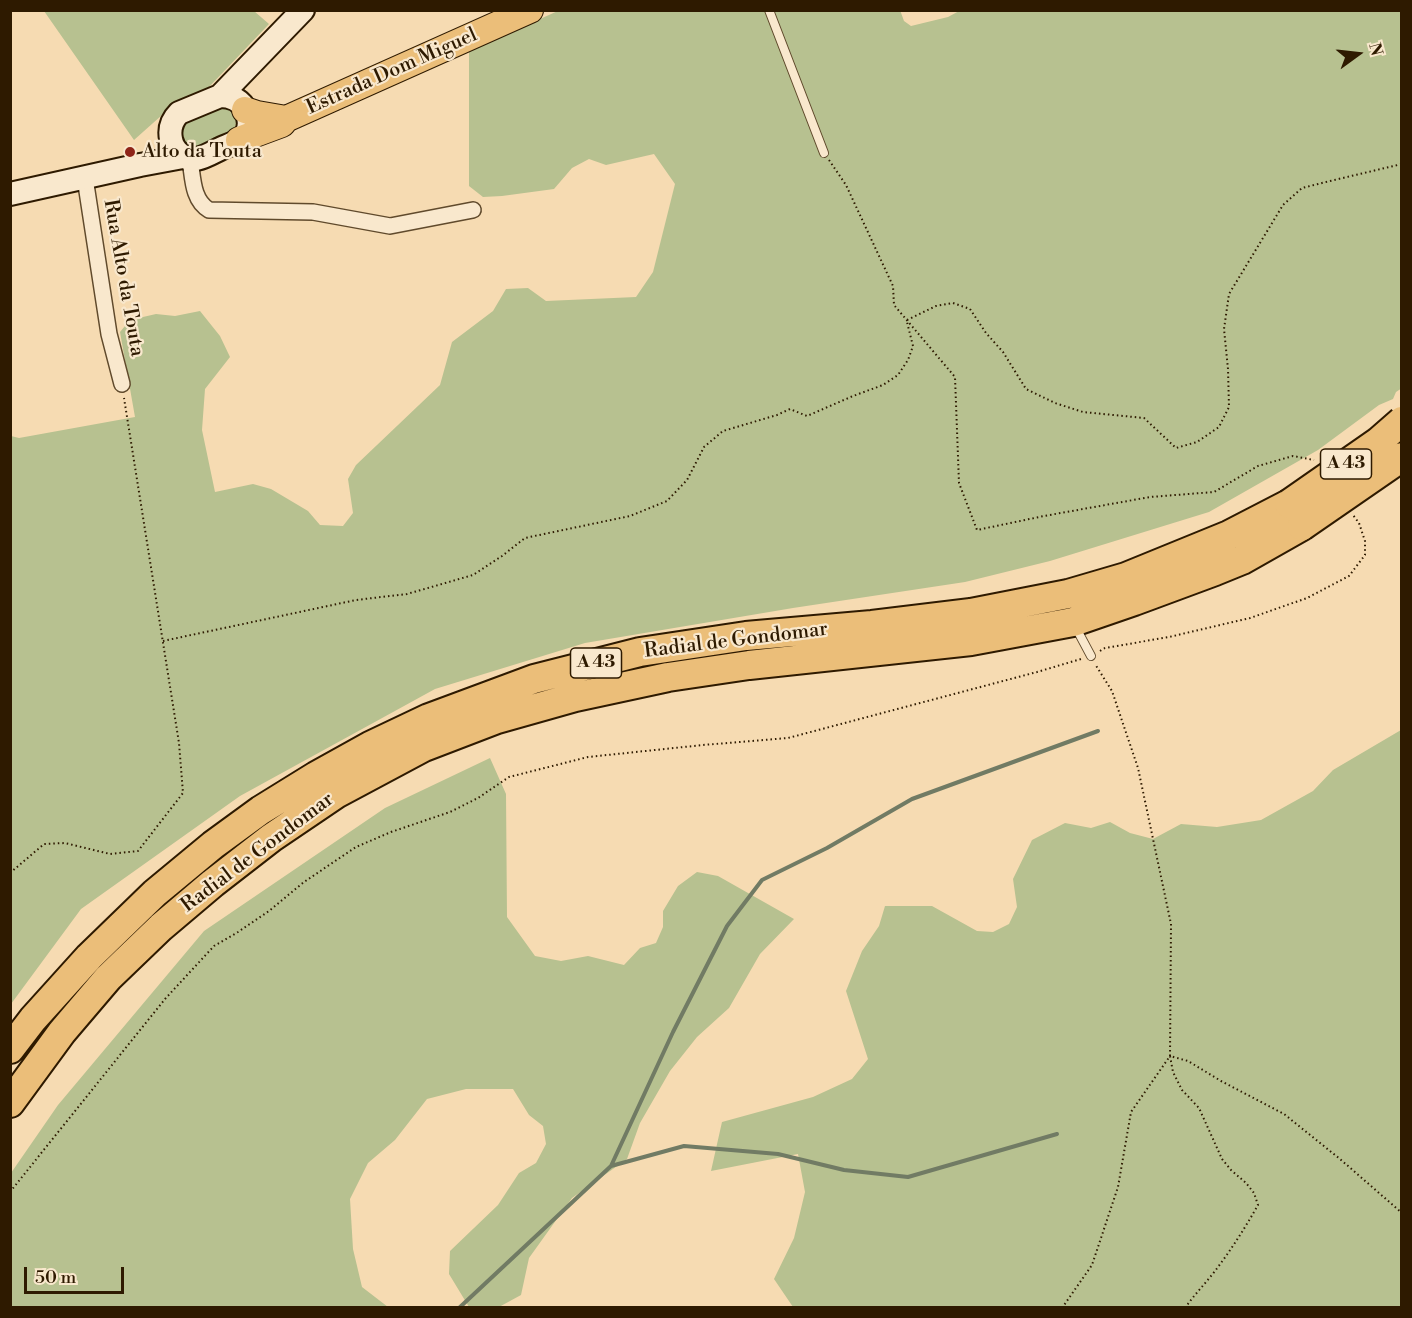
<!DOCTYPE html>
<html>
<head>
<meta charset="utf-8">
<style>
	body { margin:0 }
	#map { position:relative; width:1412px; height:1318px; overflow:hidden; background:#f6dbb2; font-family:"Libre Bodoni",serif }
	canvas { display:block }
	.frame { position:absolute; inset:0; border:12px solid #2e1a00; pointer-events:none }
	.north { position:absolute; left:1328px; top:24px; width:60px; height:60px; -webkit-text-stroke:4px #f9e8cd; paint-order:stroke; rotate:75deg; font-size:16px; font-weight:700; line-height:24px; text-align:center; color:#2e1a00 }
	.north::after { content:''; display:block; margin:auto; width:21px; height:27px; background:#2e1a00; clip-path:polygon(50% 0,100% 100%,50% 72%,0 100%) }
	.scale { position:absolute; left:24px; top:1267px; width:100px; height:27px; box-sizing:border-box; border:3px solid #2e1a00; border-top:0; padding-left:8px; font-size:18px; line-height:21px; white-space:nowrap; color:#2e1a00; -webkit-text-stroke:4px #f9e8cd; paint-order:stroke }
</style>
</head>
<body>
<div id="map">
<canvas width="1412" height="1318"></canvas>
<div class="frame"></div>
<div class="north">N</div>
<div class="scale">50 m</div>
</div>
<script>
const g = document.querySelector('canvas').getContext('2d');
g.lineJoin = 'round';
function paint(path, color) {
  g.fillStyle = color;
  g.fill(path, 'evenodd');
}
function trace(path, color, width, dash) {
  g.strokeStyle = color;
  g.lineWidth = width;
  g.lineCap = dash ? 'butt' : 'round';
  g.setLineDash(dash || []);
  g.stroke(path);
}
function drawText(font, color, halo, rows, align = 'center') {
  g.font = font + ' "Libre Bodoni",serif';
  g.lineWidth = 4.5;
  g.setLineDash([]);
  g.textBaseline = 'middle';
  g.strokeStyle = halo;
  g.fillStyle = color;
  for (const [text, x, y, turn = 0] of rows) {
    g.save();
    g.translate(x, y);
    g.rotate((+turn || 0) * Math.PI / 180);
    g.textAlign = isNaN(turn) ? turn : align;
    if (halo) g.strokeText(text, 0, 0);
    g.fillText(text, 0, 0);
    g.restore();
  }
}
paint(new Path2D(`
	M560,10H900L904,21L911,26L948,17L961,10L1401,11L1402,388L1396,392L1393,399L1379,405L1318,450L1209,512L1050,561L965,582L793,608L585,643L435,689L240,796L81,909L11,1004V436L19,438L135,417L120,332L130,320L156,314L175,316L200,311L220,336L230,357L205,389L202,430L215,492L253,484L271,489L308,511L320,525L343,526L353,513L348,479L356,465L440,385L452,342L493,311L506,289L528,288L546,301L636,297L653,272L675,184L654,154L606,165L589,159L572,168L554,189L502,196L483,197L469,186V51Z
	M44,11H254L269,24L209,87L171,107L134,140Z
	M217,107C225,107 230,109 234,115C245,136 208,145 195,150L185,146L180,129L186,121Z
	M1401,730V1307H793L774,1279L794,1238L805,1192L798,1154L711,1171L722,1122L813,1097L852,1079L868,1059L846,991L862,951L879,926L885,906H932L977,931L993,932L1009,924L1017,907L1013,879L1032,840L1065,823L1091,828L1110,822L1130,833L1153,839L1181,824L1217,827L1261,820L1313,791L1333,770Z
	M490,758L506,794L507,917L535,956L561,961L588,956L624,965L640,948L656,943L663,927V911L678,886L697,872L718,876L794,919L760,954L729,1008L697,1037L670,1071L640,1123L627,1159L572,1198L529,1258L521,1295L499,1307H469L449,1274L450,1251L498,1205L519,1173L536,1163L546,1144L543,1126L529,1115L513,1089H466L427,1099L395,1140L368,1163L350,1199L353,1249L362,1287L388,1307H11V1173L58,1105L204,931L385,808Z`), '#b7c190');
trace(new Path2D(`
	M611,1166L684,1146L778,1154L844,1170L908,1177L1057,1134
	M459,1308L611,1166L673,1032L727,926L762,880L827,848L912,799L1098,731`), '#717b64', 4);
const service = new Path2D(`
	M769,10L824,153
	M1075,626L1091,656`);
const minor = new Path2D(`
	M190,160C193,177 192,200 209,210L313,212L390,226L473,210
	M85,178L109,334L122,384`);
const secondary = new Path2D(`
	M220,96C232,96 241,100 246,111C249,118 250,127 246,134C241,141 231,144 222,148C209,154 193,166 180,154C175,150 172,145 171,139C169,129 172,120 179,113Z
	M220,96L303,10
	M10,194L140,165L183,157`);
const primary = new Path2D(`
	M245,110L257,114L286,119
	M239,140L282,124L286,119L530,10`);
const motorway = new Path2D(`
	M10,1049L33,1019L89,957L155,893L213,845L261,810L316,776L370,746L429,718L534,679L640,652L746,636L872,625L971,613L1068,594L1126,577L1229,535L1289,504
	M10,1103L62,1032L108,978L161,927L213,883L271,838L336,794L424,747L497,719L575,697L668,677L749,665L971,641L1073,622L1134,601L1215,571L1242,560L1302,526`);
trace(service, '#604a2c', 10);
trace(minor, '#604a2c', 18);
trace(secondary, '#2e1a00', 26);
trace(primary, '#2e1a00', 28);
trace(motorway, '#2e1a00', 32);
trace(new Path2D(`
	M829,160L846,185L893,286L894,305L955,377L959,483L977,530L1044,516L1150,497L1214,492L1258,466L1293,456L1314,460
	M907,320L936,306L953,303L970,309L986,333L1003,352L1026,389L1055,403L1083,412L1144,418L1176,448L1197,442L1219,427L1229,407L1228,369L1224,329L1229,294L1283,205L1302,188L1330,181L1402,164
	M163,641L356,600L407,594L473,575L502,556L525,538L630,516L667,501L687,480L704,447L723,431L777,415L790,409L807,416L853,396L883,385L898,375L908,360L913,346L907,322
	M1100,651L1105,648L1169,637L1250,618L1307,598L1349,576L1365,555V541L1359,523L1353,515
	M10,873L44,844L65,843L110,854L138,851L183,793L179,743L124,398
	M10,1192L165,999L214,946L238,932L269,911L304,882L356,847L391,832L450,812L478,798L509,777L588,757L703,745L788,738L1037,672L1081,659
	M1062,1308L1092,1265L1118,1187L1131,1112L1170,1056L1171,924L1138,768L1112,691L1095,664
	M1185,1308C1194,1295 1205,1284 1215,1271C1231,1250 1245,1228 1258,1205L1254,1193L1246,1183L1231,1170L1222,1159L1199,1108L1182,1090L1173,1072L1170,1056L1188,1061L1221,1081L1284,1114L1340,1159L1402,1213`), '#2e1a00', 2, [1.5, 3]);
trace(service, '#f9e8cd', 8);
trace(minor, '#f9e8cd', 15);
trace(secondary, '#f9e8cd', 22);
trace(primary, '#ebbe79', 26);
trace(motorway, '#ebbe79', 28);
const motorwayBridge = new Path2D(`
	M1289,504L1378,442L1402,421
	M1302,526L1402,457`);
trace(motorwayBridge, '#2e1a00', 32, []);
trace(motorwayBridge, '#ebbe79', 28);
for (const [x, y, r, color] of [
	[130,152,6,"#8f2418"]
]) {
  const dot = new Path2D();
  dot.arc(x, y, r, 0, 2 * Math.PI);
  g.fillStyle = color;
  g.fill(dot);
  trace(dot, '#f9e8cd', 2);
}
for (const [x, y, w] of [
	[1346,464,51],
	[596,663,51]
]) {
  const box = new Path2D();
  box.roundRect(x - w / 2, y - 15, w, 30, 4.5);
  g.fillStyle = '#f9e8cd';
  g.fill(box);
  trace(box, '#2e1a00', 1.5);
}
drawText('bold 18px', '#2e1a00', null, [
	["A 43",1346,464],
	["A 43",596,663]
]);
drawText('20px', '#2e1a00', '#f9e8cd', [
	["Estrada Dom Miguel",392,72,-24],
	["Rua Alto da Touta",123,278,80],
	["Radial de Gondomar",736,641,-7],
	["Radial de Gondomar",258,853,-37]
]);
drawText('20px', '#2e1a00', '#f9e8cd', [
	["Alto da Touta",142,152]
], 'left');
</script>
</body>
</html>
